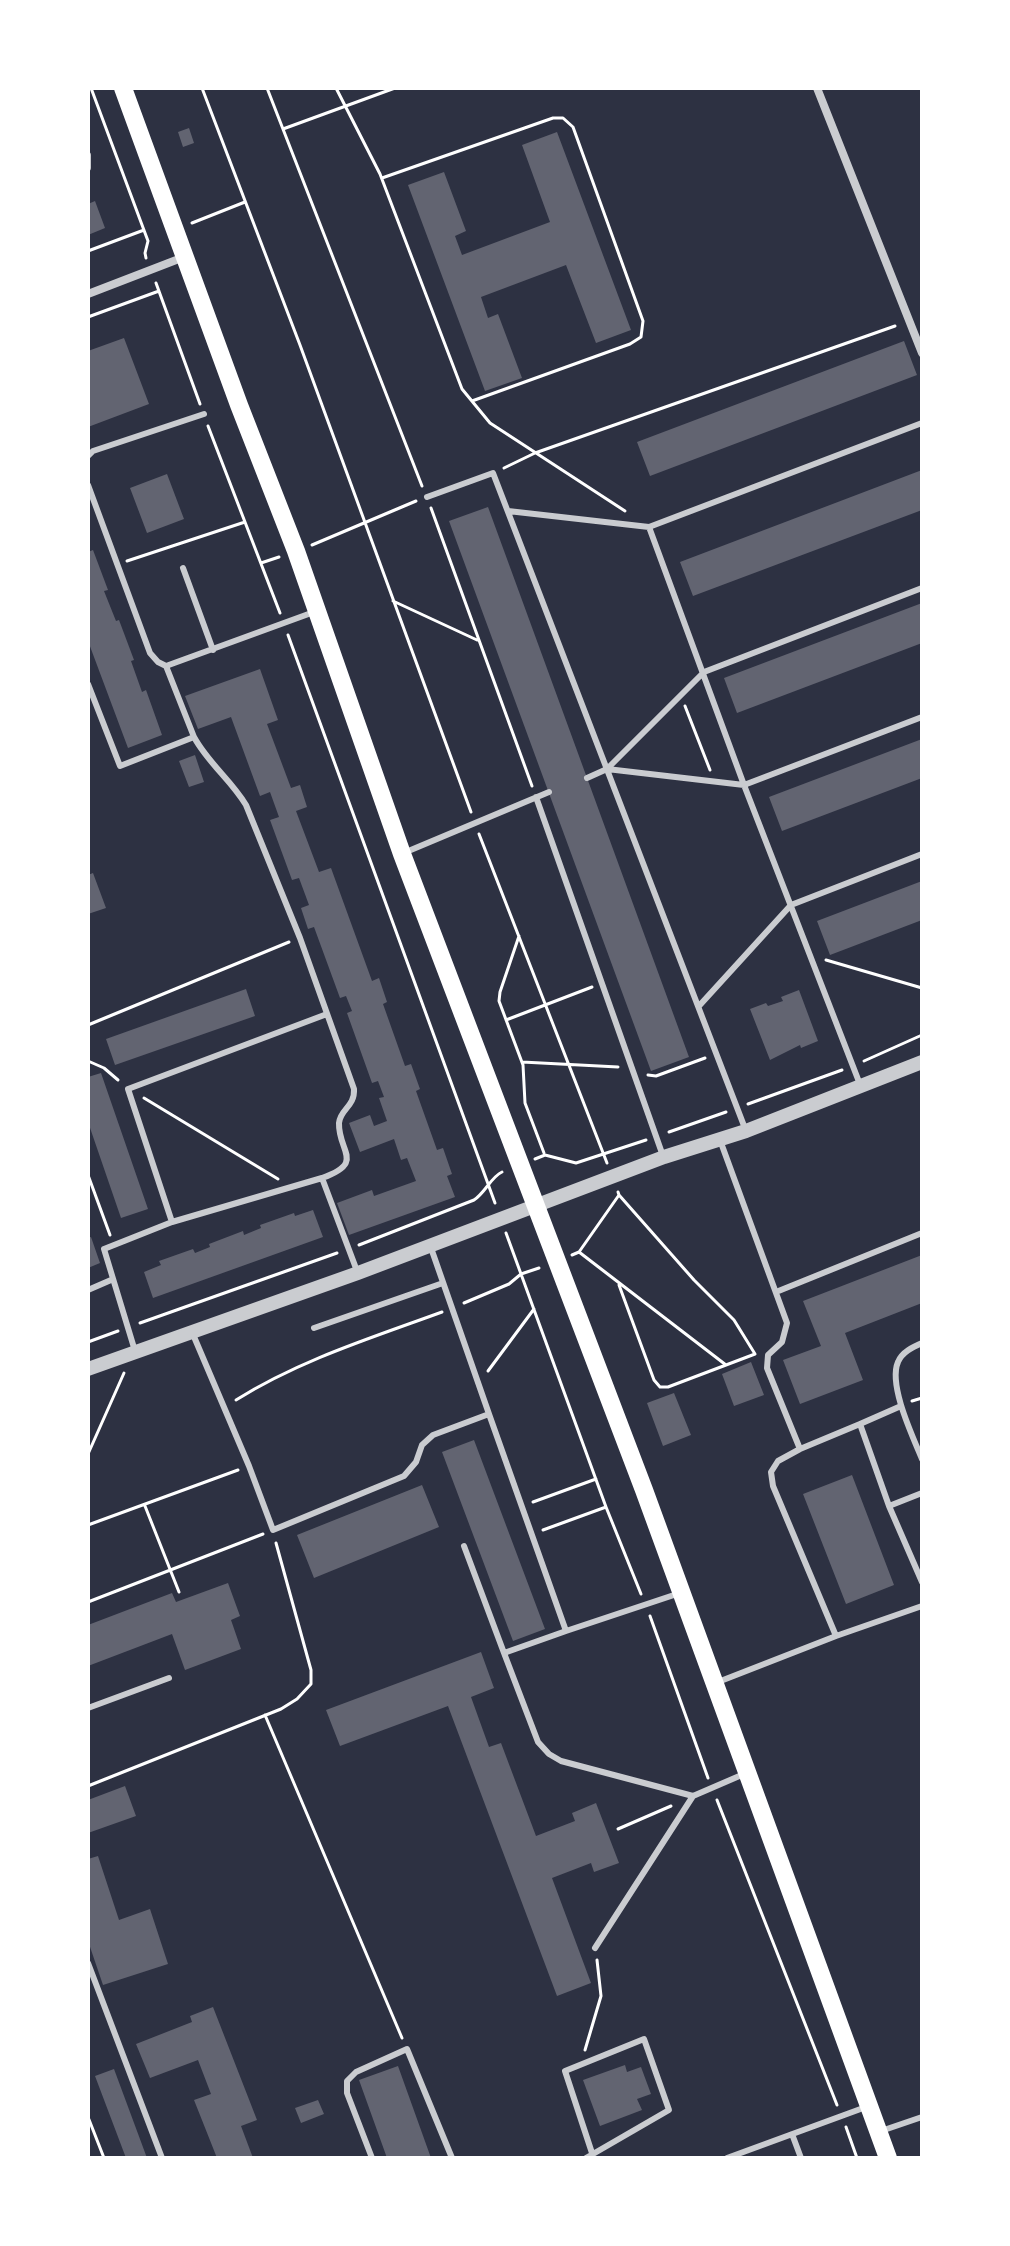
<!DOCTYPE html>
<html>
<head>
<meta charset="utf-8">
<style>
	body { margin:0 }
	#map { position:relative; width:1010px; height:2246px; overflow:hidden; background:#2d3142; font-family:"Fira Sans Condensed",sans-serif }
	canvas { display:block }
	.frame { position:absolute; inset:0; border:90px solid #fff; pointer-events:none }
</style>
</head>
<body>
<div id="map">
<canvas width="1010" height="2246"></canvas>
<div class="frame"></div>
</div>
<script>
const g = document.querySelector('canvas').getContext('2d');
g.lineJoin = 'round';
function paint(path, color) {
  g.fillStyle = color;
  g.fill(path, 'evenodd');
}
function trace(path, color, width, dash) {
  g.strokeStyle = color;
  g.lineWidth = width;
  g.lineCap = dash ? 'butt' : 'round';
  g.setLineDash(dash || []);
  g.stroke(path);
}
paint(new Path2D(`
	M189,128L194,143L183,147L178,132Z
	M557,132L631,330L596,343L566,265L481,297L488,318L498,314L522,378L485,391L408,185L444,172L466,231L455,236L462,255L550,222L522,145Z
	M95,201L105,228L88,235V204Z
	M124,338L149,404L88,427V351Z
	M904,341L917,375L650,476L637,442Z
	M922,470V510L693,596L680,562Z
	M167,474L184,519L147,533L130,488Z
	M488,507L689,1057L651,1071L449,521Z
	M93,550L108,590L104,591L116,621L119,620L134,660L131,661L142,692L146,690L162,735L128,748L88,641V552Z
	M922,603V643L737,713L724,678Z
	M260,669L278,720L267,724L291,788L300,785L307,807L296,811L319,872L331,868L372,981L379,978L387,1002L383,1004L405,1066L411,1064L420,1089L416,1091L437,1150L443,1148L452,1174L447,1176L455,1197L349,1235L337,1203L372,1190L374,1196L416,1181L407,1158L401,1160L394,1139L360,1152L349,1123L370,1115L374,1126L387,1121L379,1098L384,1097L378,1081L372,1083L347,1013L352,1011L346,996L340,998L314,927L308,929L301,908L309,905L299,878L292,880L270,820L279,817L270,792L260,796L231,717L198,729L185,696Z
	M922,739V778L782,831L769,797Z
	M195,755L204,782L189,787L179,761Z
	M93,873L106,908L88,914V875Z
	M922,881V920L830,955L817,921Z
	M246,989L255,1016L115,1065L106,1039Z
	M799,990L818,1041L801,1048L800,1045L770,1060L750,1009L766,1003L768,1006L783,1001L781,997Z
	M101,1073L148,1209L121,1218L88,1122V1077Z
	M313,1210L323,1237L153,1298L144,1272L161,1265L159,1261L193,1249L195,1253L210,1247L209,1244L243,1231L244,1235L261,1228L260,1225L294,1213L295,1216Z
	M91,1237L100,1263L88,1268V1238Z
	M922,1255V1303L845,1333L863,1380L800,1404L783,1360L821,1346L803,1301Z
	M751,1362L764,1395L734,1406L722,1374Z
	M674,1393L691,1435L663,1446L647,1403Z
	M474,1440L545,1629L513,1641L442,1452Z
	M852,1475L894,1585L846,1604L803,1494Z
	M422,1485L439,1527L314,1578L297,1535Z
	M228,1583L240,1616L231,1620L241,1649L185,1670L172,1634L88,1666V1625L172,1593L176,1602Z
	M481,1652L494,1688L471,1697L489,1747L501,1743L536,1836L575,1821L572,1813L596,1803L619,1863L594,1872L591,1863L552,1878L591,1983L557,1996L448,1706L340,1746L326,1710Z
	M125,1786L136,1816L88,1833V1800Z
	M98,1856L119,1920L150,1909L168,1964L103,1985L88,1941V1859Z
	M213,2007L257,2120L241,2126L253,2158H217L194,2100L211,2094L198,2060L150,2078L136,2044L192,2022L190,2016Z
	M625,2065L627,2072L641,2067L651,2094L637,2099L642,2110L600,2126L583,2080Z
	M398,2066L431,2158H387L359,2080Z
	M114,2069L147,2158H126L95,2076Z
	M318,2100L324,2114L301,2123L295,2108Z`), '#626471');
trace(new Path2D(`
	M91,88L148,241L145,253L146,258
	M202,88L300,345L471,812
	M267,88L422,486
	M336,88L380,174L462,389L490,423L625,511
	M283,129L395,88
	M382,178L553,118H563L573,127L643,321L641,337L630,344L472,401
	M192,223L245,202
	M88,251L144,230
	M156,283L200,404
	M88,317L159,291
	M208,426L280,613
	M504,468L535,453L895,326
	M431,508L532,786
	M312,545L416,501
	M127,561L245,522
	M261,563L279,557
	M393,601L477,640
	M288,635L495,1203
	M685,706L710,770
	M479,834L607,1163
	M519,936L500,992L499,1001L523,1065L525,1103L544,1153
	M826,960L922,988
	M506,1020L592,987
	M88,1025L289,942
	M88,1061L104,1068L118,1080
	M864,1061L922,1035
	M522,1062L618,1067
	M648,1075L656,1076L705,1058
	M144,1098L278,1179
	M748,1104L842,1070
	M669,1132L726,1112
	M535,1159L545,1155L576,1163L646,1140
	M88,1175L110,1235
	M619,1195L694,1280L734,1320L755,1354
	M359,1245L474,1200C485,1193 491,1177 502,1172
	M579,1252L726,1365L755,1354
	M572,1255L579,1252L619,1195L618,1192
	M539,1268L521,1274L606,1507L641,1594
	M619,1285L654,1380L660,1387H668L726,1365
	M464,1303L509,1284L521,1274L506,1233
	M140,1323L337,1253
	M88,1342L118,1331
	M488,1371L534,1309
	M236,1400C300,1360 371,1338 442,1312
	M912,1401L922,1398
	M88,1454L124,1373
	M533,1502L596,1479
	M145,1506L179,1592
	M88,1525L238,1470
	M543,1530L606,1507
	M88,1602L263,1534
	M650,1616L708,1778
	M265,1715L402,2038
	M88,1786L281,1709L297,1699L311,1684V1670L276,1543
	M717,1800L837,2105
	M618,1829L671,1806
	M585,2050L601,1996L597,1960
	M88,2117L104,2158
	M846,2127L857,2158`), '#fff', 3);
trace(new Path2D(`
	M88,155V168
	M88,456L93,451L204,414
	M88,485L150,653L158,662L166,666
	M427,497L493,473L746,1131
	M508,511L649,527L744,785L861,1087
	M649,527L922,423
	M183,568L213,650
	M922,588L704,672L607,769L744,785L922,717
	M88,684L120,766L194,737L166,666L314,612
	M194,737C208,763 231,780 246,805L300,938L354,1089C355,1107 340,1109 339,1123C338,1152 366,1162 322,1178L357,1271
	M587,778L607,769
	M536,797L663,1156
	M406,852L549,792
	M699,1006L791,905L922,854
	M720,1140L787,1323L782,1342L768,1355L767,1368L800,1449L860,1424L889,1506L922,1582
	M172,1222L322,1178
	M88,1290L111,1280
	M776,1292L922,1233
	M314,1328L443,1283
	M192,1332L249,1466L273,1530L404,1476L416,1462L422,1445L433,1435L489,1414L430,1245
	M922,1343C913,1347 902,1352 898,1362C888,1385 913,1437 922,1459
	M135,1351L104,1249L172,1222L128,1089L327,1014
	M860,1424L901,1406
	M889,1506L922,1493
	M464,1546L504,1653L566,1631L489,1414
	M566,1631L680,1593
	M836,1636L922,1606
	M504,1653L538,1742L549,1754L561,1761L693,1796
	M718,1682L836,1636L773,1486L771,1472L778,1461L800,1449
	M88,1708L169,1678
	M595,1948L693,1796L744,1774
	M88,1963L162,2158
	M881,2131L922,2117
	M792,2134L801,2158
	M372,2158L347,2093V2081L356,2072L407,2049L452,2158
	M586,2158L669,2110L644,2039L565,2071L592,2153
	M727,2158L866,2107`), '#caccd0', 6);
trace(new Path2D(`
	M817,88L922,353
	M88,294L184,257`), '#caccd0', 8);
trace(new Path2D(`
	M88,1369L358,1273L664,1157L746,1131L922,1062`), '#caccd0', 14);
trace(new Path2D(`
	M123,88L239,405L296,551L402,854L644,1490L888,2158`), '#fff', 18);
</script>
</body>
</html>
